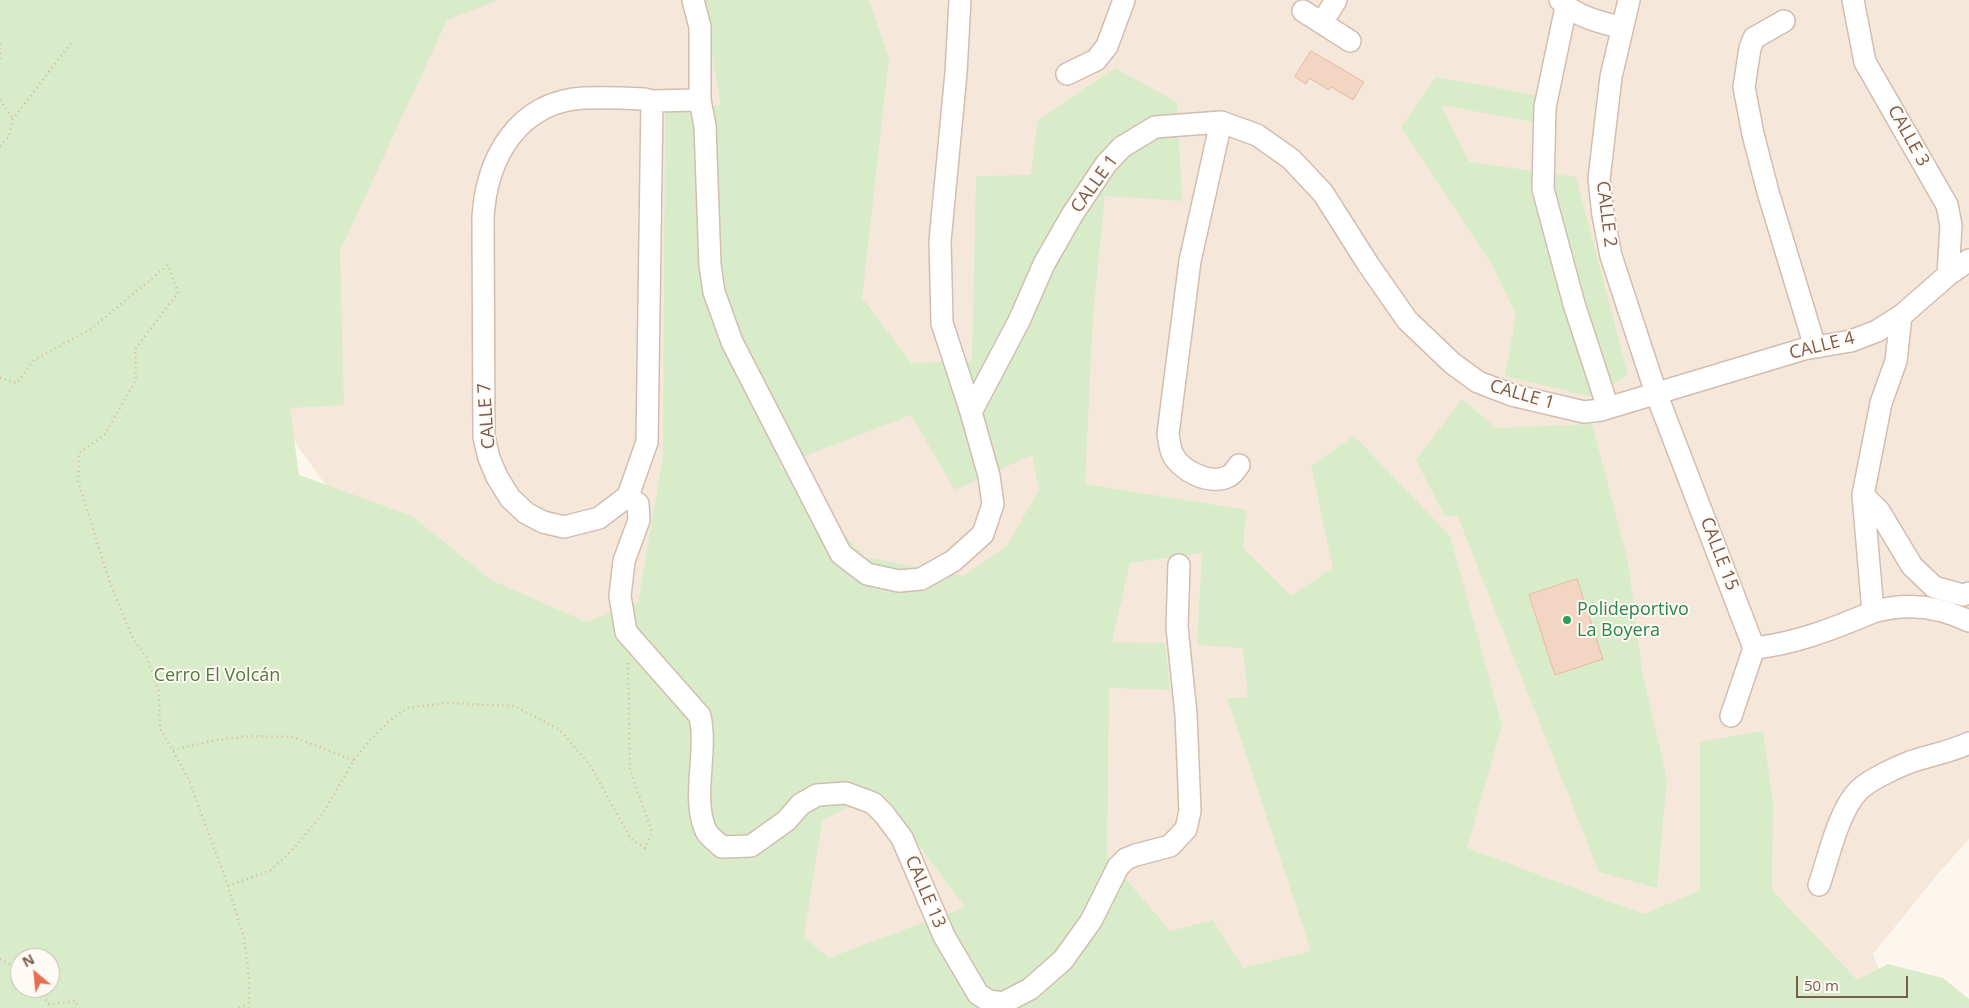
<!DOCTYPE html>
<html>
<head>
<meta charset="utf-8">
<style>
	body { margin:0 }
	#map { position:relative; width:1969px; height:1008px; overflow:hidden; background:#fdf6ec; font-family:"Open Sans",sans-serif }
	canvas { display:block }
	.north { position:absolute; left:10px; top:948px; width:50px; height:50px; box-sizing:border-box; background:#fffaf3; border:1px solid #cabbb1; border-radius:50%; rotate:332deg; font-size:14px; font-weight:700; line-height:20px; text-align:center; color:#7a5c4d }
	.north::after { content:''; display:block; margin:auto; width:18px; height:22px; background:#e76f51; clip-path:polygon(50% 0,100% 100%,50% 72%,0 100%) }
	.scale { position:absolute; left:1796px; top:976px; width:112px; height:22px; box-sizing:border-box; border:2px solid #7a5c4d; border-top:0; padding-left:6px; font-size:15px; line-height:18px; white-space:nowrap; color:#7a5c4d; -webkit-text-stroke:4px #fffaf3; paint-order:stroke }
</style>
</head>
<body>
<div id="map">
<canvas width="1969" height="1008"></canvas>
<div class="north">N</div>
<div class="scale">50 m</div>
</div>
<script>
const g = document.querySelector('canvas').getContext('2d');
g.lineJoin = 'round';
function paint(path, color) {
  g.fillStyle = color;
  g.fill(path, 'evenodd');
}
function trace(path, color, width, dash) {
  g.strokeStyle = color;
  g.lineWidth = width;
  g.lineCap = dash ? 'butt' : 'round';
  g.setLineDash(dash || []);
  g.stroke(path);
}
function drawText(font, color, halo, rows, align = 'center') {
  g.font = font + ' "Open Sans",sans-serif';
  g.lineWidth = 4;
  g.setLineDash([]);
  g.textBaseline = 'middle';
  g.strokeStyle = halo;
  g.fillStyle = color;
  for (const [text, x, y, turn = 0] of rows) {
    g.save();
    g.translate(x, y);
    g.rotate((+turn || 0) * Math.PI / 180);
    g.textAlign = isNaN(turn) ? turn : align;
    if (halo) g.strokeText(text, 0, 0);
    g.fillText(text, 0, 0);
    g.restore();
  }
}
paint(new Path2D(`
	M415,0H1969V839L1937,875L1873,954L1883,980L1830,1008H779L336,500L297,445L282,413L280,205Z`), '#f5e8da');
paint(new Path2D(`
	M0,0H499L447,20L340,251L344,405L290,408L299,475L412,516L491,580L586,622L638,603L663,456L665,111L721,105L702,0H869L889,59L862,298L911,363L972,361L976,176L1031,175L1038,120L1115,68L1177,102L1182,201L1105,196L1093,315L1085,484L1246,510L1243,548L1291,596L1333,568L1311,466L1354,436L1450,536L1502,725L1467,848L1643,914L1700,891V742L1763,731L1773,803L1772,890L1857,980L1888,964L1943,978L1969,999V1008H0ZM911,415L955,490L1032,455L1039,489L1007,546L963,576L865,557L780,466ZM1202,553L1197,645L1243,648L1248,697L1227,698L1311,951L1243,968L1213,920L1170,931L1107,857L1109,688L1170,690L1165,643L1112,642L1130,563ZM878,791L965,907L829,958L804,937L822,821ZM20,958H50V988H20Z
	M1436,77L1540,96L1534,122L1441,105L1469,162L1576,177L1628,374L1593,397L1505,376L1516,315L1492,265L1401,127Z
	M1462,399L1496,428L1592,424L1628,561L1642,671L1667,779L1657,888L1599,872L1458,517L1444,515L1416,460Z`), '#d8ecc9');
const building = new Path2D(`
	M1311,51L1364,82L1353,100L1331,87L1329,90L1309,78L1306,84L1295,77Z
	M1577,579L1603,659L1555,675L1529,595Z`);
paint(building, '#f3d5c3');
trace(building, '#e6bba3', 1);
const minor = new Path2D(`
	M693,0L700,27V100L705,126L710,265L714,292L732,342L841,554L867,574L899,581L921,579L953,561L983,534L993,504L989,476L971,412L942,323L940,241L956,73L960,0
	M1560,0C1574,16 1601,23 1621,27
	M1629,0L1611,77L1599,179L1603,215L1611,256L1656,393L1754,648L1731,716
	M1853,0L1865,62L1947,205L1951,225L1948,275
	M1566,7L1545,107L1543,189L1574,304L1608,408
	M1303,11L1350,41
	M1784,21L1754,38L1750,48L1744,87L1753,134L1768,192L1815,347
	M1322,23L1336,0
	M1067,74L1096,60L1107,46L1124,0
	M652,101L647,442L628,496L599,518L564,527L543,522L526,513L510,498L497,477L489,458L484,437L483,217C487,157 518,102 584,98C604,97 625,98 645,99L652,101L700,100
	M1221,122L1190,261L1168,434C1169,440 1170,448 1172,453C1180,471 1211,486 1229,476C1233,474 1237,468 1239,465
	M971,412L1019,321L1044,264L1072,215L1106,164L1122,147L1155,127L1221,122L1257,135L1291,159L1323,193L1368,264L1407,320L1452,363L1478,382L1512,395L1584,412L1601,410L1804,349L1851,341L1877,331L1901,316L1948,275L1969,260
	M1863,495L1879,511L1912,566L1934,587L1963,595L1969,593
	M628,496L638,504L639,520L624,561L620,596L626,632L700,716C708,754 691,798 706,831C709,837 717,842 722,847L751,846L786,821L801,804L817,795L846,793L873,803L884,814L902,838L944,936L978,994L989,1001L1003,1003L1030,989L1063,960L1091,921L1118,867L1126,859L1136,855L1170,846L1186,829L1190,811L1186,714L1177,627L1179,565
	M1873,612C1907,602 1938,606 1969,621
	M1754,648C1795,644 1835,628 1873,612L1863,495L1881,403L1896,361L1901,316
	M1819,885C1829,857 1838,811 1859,790C1869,780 1897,767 1910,762C1930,755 1951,752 1969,743`);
trace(minor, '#d1beb0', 24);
trace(new Path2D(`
	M0,43V60
	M0,100L13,119
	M0,146L8,138L13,119L72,42
	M0,378L17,383L34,360L91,329L168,265L178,293L135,349L136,380L105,434L79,453L78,481L109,580L133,639L147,658L159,692L160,728L189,780L228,886L244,938L249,977V1008
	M173,750L216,740L250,736L293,737L353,760
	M228,886L271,870L295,847L323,813L354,760L369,741L388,722L407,708L447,703L514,706L559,729L590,765L631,839L645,848L652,832L630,770L628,663
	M0,959L20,970
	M36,988L49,1004L76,1001L78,1008
	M239,1008L247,1005`), '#d9b8a5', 2.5, [1, 4]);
trace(minor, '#fff', 21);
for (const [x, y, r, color] of [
	[1567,620,5,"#2e9e5b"]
]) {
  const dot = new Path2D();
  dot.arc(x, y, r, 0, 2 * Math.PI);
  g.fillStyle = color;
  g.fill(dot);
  trace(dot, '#fffaf3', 2);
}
drawText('18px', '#7a5c4d', '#fffaf3', [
	["CALLE 3",1908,136,61],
	["CALLE 1",1095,184,-54],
	["CALLE 2",1606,214,83],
	["CALLE 4",1822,346,-14],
	["CALLE 1",1522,395,16],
	["CALLE 7",487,416,-94],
	["CALLE 15",1719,554,69],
	["CALLE 13",925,892,67]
]);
drawText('18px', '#27864d', '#fffaf3', [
	["Polideportivo",1577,610],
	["La Boyera",1577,631]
], 'left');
drawText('18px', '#537a41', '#fffaf3', [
	["Cerro El Volcán",217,676]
]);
</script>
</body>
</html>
